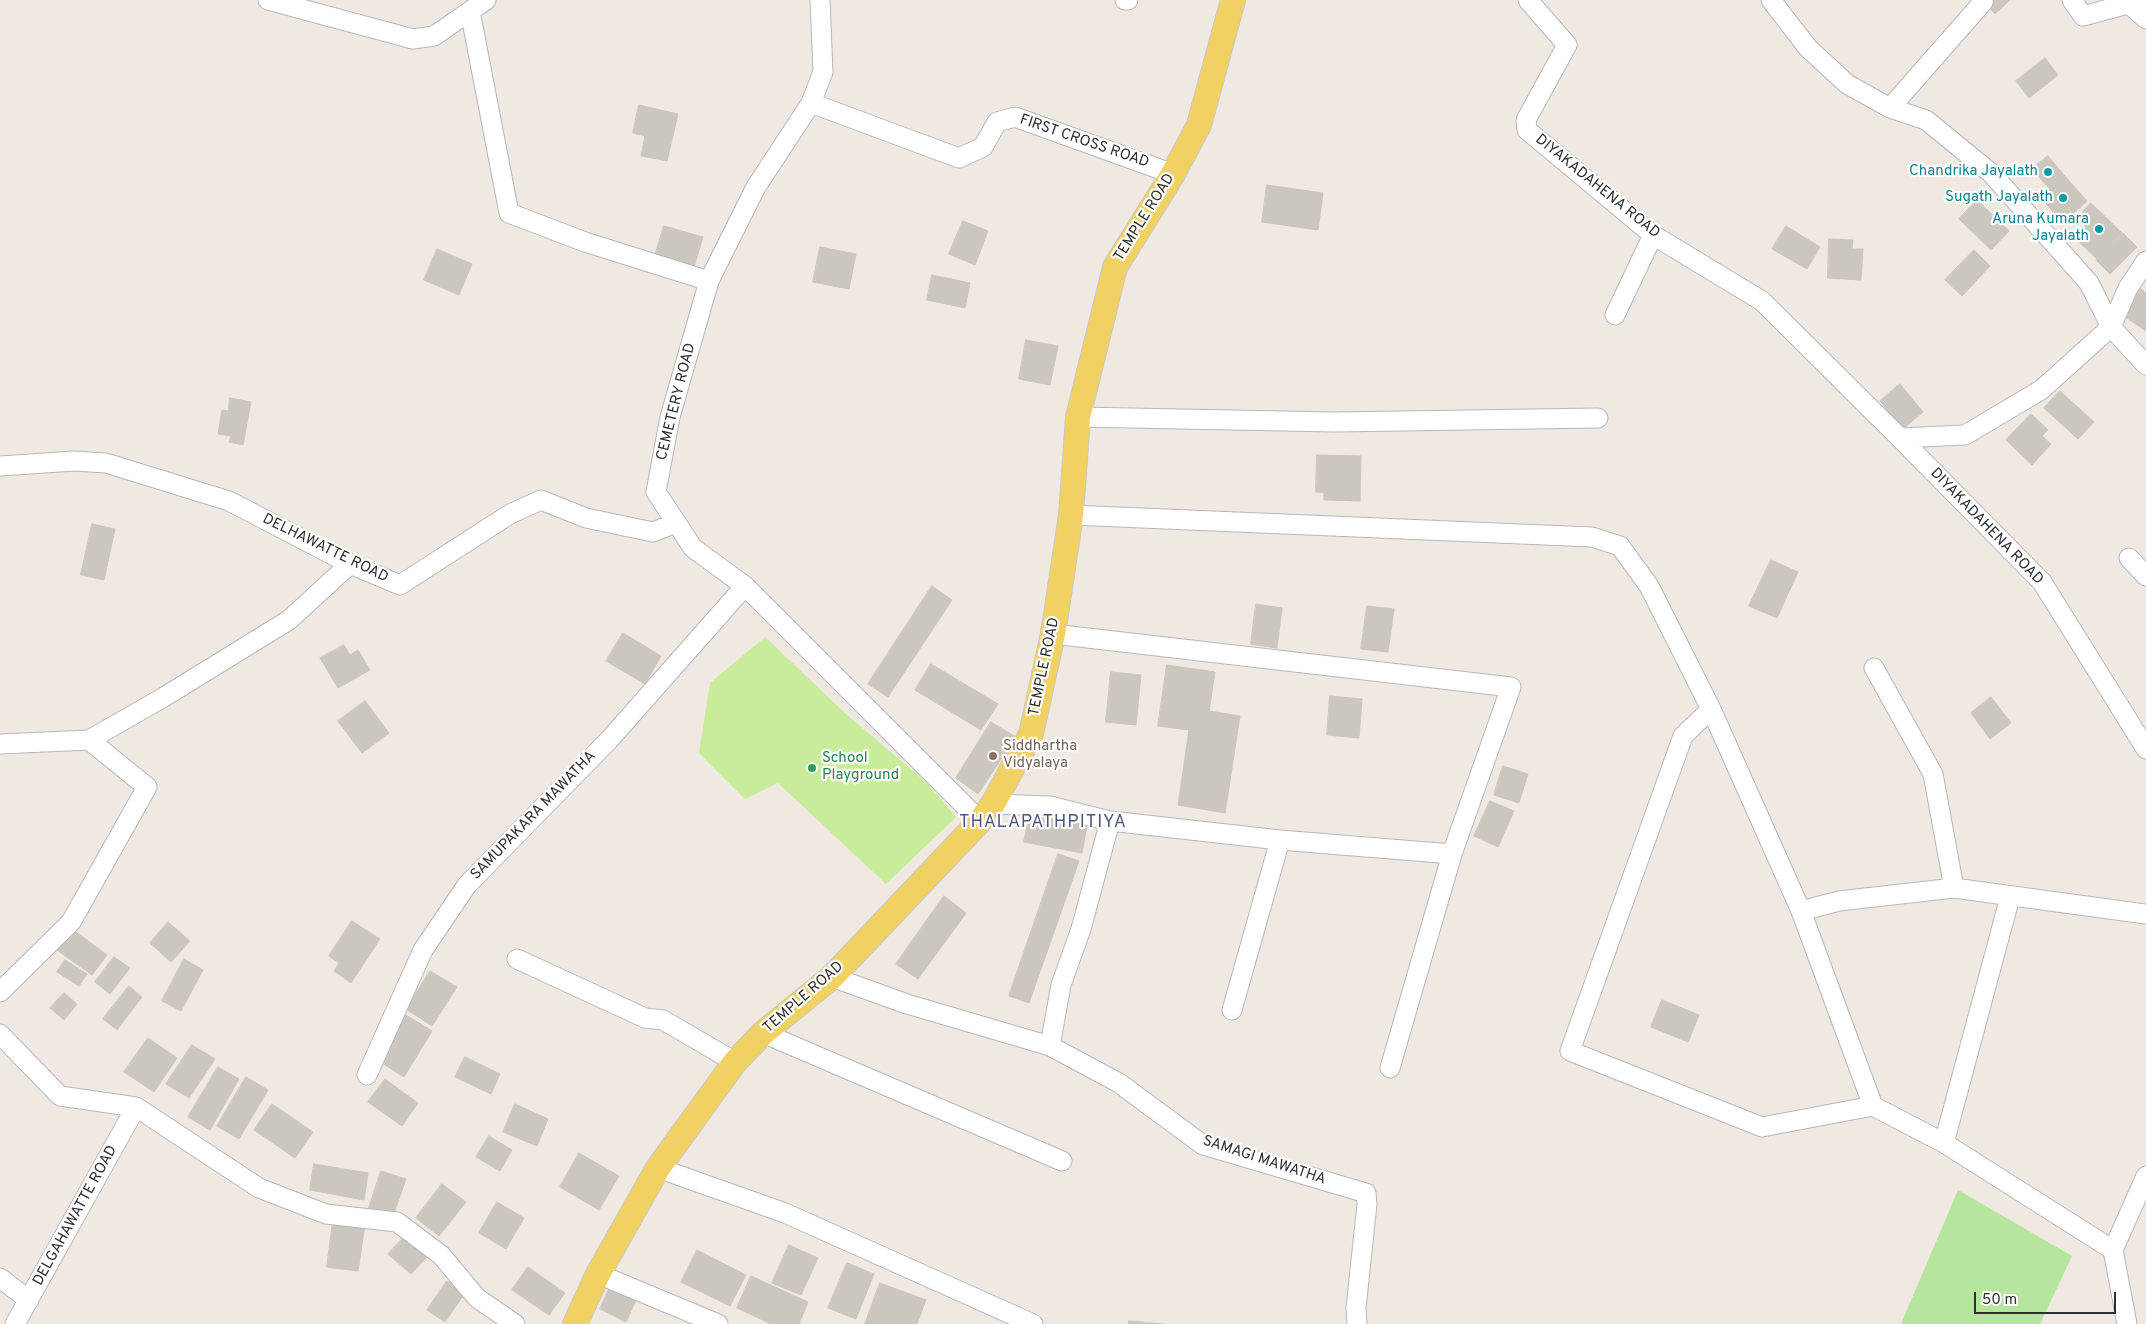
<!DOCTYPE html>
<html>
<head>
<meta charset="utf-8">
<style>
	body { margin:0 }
	#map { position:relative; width:2146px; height:1324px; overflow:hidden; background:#efe9e1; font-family:Overpass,sans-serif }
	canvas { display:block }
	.scale { position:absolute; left:1974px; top:1292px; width:142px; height:22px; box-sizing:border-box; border:2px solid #2e2e2e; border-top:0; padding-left:6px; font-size:15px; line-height:18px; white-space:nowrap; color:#2e2e2e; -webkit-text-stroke:4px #fff; paint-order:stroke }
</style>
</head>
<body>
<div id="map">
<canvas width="2146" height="1324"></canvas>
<div class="scale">50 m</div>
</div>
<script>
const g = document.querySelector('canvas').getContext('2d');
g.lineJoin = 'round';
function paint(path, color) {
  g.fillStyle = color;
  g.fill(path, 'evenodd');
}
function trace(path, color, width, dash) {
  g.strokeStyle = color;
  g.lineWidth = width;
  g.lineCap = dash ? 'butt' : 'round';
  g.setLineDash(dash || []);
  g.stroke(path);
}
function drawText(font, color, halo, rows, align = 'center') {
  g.font = font + ' Overpass,sans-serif';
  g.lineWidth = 4.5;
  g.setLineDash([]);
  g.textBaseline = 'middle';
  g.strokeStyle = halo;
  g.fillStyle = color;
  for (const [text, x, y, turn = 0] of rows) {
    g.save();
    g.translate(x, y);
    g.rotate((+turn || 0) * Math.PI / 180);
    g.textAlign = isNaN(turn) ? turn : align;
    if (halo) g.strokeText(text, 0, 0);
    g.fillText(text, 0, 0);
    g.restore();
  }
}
paint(new Path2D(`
	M1958,1190L2072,1256L2040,1324H1901Z`), '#b6e59e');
paint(new Path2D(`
	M765,637L846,714L927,783L956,817L886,884L778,783L745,799L699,753L710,683Z`), '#c9ec9a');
const building = new Path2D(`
	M1989,0H2010L1995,14L1987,5Z
	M2045,58L2058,75L2029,98L2016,81Z
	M639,105L678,114L667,161L641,156L645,136L633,133Z
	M2048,156L2063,174L2048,187L2032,169Z
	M2063,174L2087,201L2063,223L2039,196Z
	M1267,185L1323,193L1318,230L1262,222Z
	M1977,200L2009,231L1991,250L1959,219Z
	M2091,203L2122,233L2097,259L2074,237L2086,224L2078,217Z
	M963,221L988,231L975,265L949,254Z
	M664,226L703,237L694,267L655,256Z
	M1786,226L1820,247L1807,269L1772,249Z
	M2123,233L2137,247L2110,274L2096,260Z
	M1829,239L1853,240L1852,249H1863L1861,280L1828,278Z
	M820,247L856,254L849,289L813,282Z
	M437,249L472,264L459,295L424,280Z
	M1974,250L1990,266L1962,296L1945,280Z
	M932,275L970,283L965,308L927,300Z
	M2141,289L2146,293V331L2124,316Z
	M1026,340L1058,346L1050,385L1019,379Z
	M1900,384L1923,412L1903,429L1880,401Z
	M2060,391L2094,422L2078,439L2044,408Z
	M230,398L251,402L243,445L229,442L231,436L218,434L222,410L228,411Z
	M2031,414L2048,430L2042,436L2051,444L2032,465L2006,440Z
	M1317,455L1361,456L1360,501L1324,500V493L1316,492Z
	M92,524L115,529L104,580L81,575Z
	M1771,560L1798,572L1777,618L1749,606Z
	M932,586L952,600L888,697L868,684Z
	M1256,604L1282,608L1277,648L1251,644Z
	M1367,606L1394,609L1388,652L1361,649Z
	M623,633L661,656L645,684L606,661Z
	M344,645L350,655L358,650L370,670L338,688L320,658Z
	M931,664L998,704L981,730L915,690Z
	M1167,665L1215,672L1209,711L1240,716L1225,813L1178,805L1189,730L1158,726Z
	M1111,672L1141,675L1136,725L1106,722Z
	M1330,696L1362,699L1359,738L1327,735Z
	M1991,697L2011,723L1990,739L1971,713Z
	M365,701L389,733L362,753L338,721Z
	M991,722L1016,737L978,794L956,778Z
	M1503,766L1528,774L1519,803L1494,795Z
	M1490,801L1514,811L1498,847L1474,836Z
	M1030,814L1087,826L1082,853L1024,842Z
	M1058,854L1079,861L1029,1003L1009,996Z
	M944,896L966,913L918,979L896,964Z
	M352,921L380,939L351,983L334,971L339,963L329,956Z
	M168,922L190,941L171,962L150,943Z
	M72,929L107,955L92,975L57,950Z
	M114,957L130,968L110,994L95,982Z
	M184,959L203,970L181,1011L162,1001Z
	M65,960L87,974L79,986L57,972Z
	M430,971L457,987L432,1026L406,1009Z
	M129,986L142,997L117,1030L103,1019Z
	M64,993L77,1004L64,1020L50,1008Z
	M1662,1000L1699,1015L1688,1042L1651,1027Z
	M406,1015L432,1031L404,1077L377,1060Z
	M148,1038L177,1058L154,1092L124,1072Z
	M192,1045L215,1059L189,1098L166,1084Z
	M465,1057L500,1074L491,1094L455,1077Z
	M218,1067L239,1079L210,1130L188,1117Z
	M246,1077L268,1090L239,1139L217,1126Z
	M385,1079L418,1103L402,1126L368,1102Z
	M272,1104L313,1132L295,1158L254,1130Z
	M515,1104L548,1119L537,1146L503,1132Z
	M489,1136L512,1150L500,1171L476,1157Z
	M579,1153L619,1176L599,1210L560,1187Z
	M314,1164L368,1173L364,1200L310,1190Z
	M381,1171L406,1179L393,1216L369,1208Z
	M442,1184L466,1202L439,1236L416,1218Z
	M497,1202L524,1218L506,1249L479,1233Z
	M333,1221L365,1225L358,1271L327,1267Z
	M405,1236L427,1257L411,1274L388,1254Z
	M789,1245L818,1258L801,1295L772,1283Z
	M697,1250L746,1275L730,1306L681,1282Z
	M847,1263L874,1274L856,1319L828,1308Z
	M528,1267L565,1293L549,1315L512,1290Z
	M751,1276L808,1302L799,1324H771L737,1308Z
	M447,1281L465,1293L445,1322L427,1310Z
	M880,1283L926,1300L917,1324H865Z
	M611,1285L637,1298L626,1322L600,1309Z
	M1129,1321L1164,1324H1129Z`);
paint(building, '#cbc7bf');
trace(building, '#cbc5ba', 1);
const minor = new Path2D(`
	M268,0L413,39L434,36L486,0
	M820,0L823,72L811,103L756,187L709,281L670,417L656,492L693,548L745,586L980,821
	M1125,0H1128
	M1528,0L1567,45L1526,120L1527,130L1653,235L1762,301L1900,438L2042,582L2146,749
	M1771,0L1808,48L1847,84L1890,108L1926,120L1991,173L2089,283L2111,327L2146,365
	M2072,0L2083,16L2142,0
	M2129,4L2146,19
	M470,11L509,213L585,242L709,281
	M811,103L959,158L983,147L997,122L1015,117L1173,174
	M1890,108L1983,2L1982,0
	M1615,315L1653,235
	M1078,417L1335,422L1598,418
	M1900,438L1965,435L2041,390L2111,327L2128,288L2146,261
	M0,466L74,461L106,463L229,501L350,564L400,585L510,514L541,500L586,518L653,532L676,523
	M1071,515L1592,537L1620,546L1649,586L1711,709L1801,911L1873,1106L1944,1143L2113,1250
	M2129,558L2146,576
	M1053,634L1511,687L1452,854L1390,1068
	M1874,668L1933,774L1954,888
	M1711,709L1683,736L1570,1051L1762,1127L1873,1106
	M89,740L164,697L289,620L350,564
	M0,744L89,740L147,787L71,922L0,992
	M993,804L1050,806L1110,821L1280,840L1452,854
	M1110,821L1081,929L1061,985L1050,1046L1119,1083L1203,1145L1366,1193L1367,1204L1356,1308L1357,1324
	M1801,911L1839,901L1954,888L2146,914
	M517,959L645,1018L663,1020L735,1062
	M832,977L907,1004L1050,1046
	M1232,1010L1280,840
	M763,1033L1062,1161
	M0,1034L60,1096L136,1107L259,1188L326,1214L397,1222L441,1255L477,1298L515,1324
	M367,1075L423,950L467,885L609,740L745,586
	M1944,1143L2010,897
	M658,1168L785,1213L1033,1324
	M598,1274L718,1324
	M0,1278L29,1300
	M15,1324L136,1107
	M2127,1324L2113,1250L2146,1176`);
const major = new Path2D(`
	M575,1324L598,1274L658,1168L735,1062L763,1033L832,977L980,821L993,804L1031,734L1053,634L1071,515L1078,417L1115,267L1173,174L1199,125L1233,0`);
trace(minor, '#b4b7c1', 21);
trace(major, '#c9c9c9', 26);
trace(minor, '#fff', 19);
trace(major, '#f2d163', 24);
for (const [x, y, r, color] of [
	[2048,172,5,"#0f9aa8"],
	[2063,198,5,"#0f9aa8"],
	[2099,229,5,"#0f9aa8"],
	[993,756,5,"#8d6e63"],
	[812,768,5,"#2e9e5b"]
]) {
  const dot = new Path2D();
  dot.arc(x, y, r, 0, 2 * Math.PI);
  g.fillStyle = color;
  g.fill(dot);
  trace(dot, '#fff', 2);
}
drawText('15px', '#2e2e2e', '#fff', [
	["FIRST CROSS ROAD",1084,142,19],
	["DIYAKADAHENA ROAD",1597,187,39],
	["TEMPLE ROAD",1145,218,-58],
	["CEMETERY ROAD",677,402,-76],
	["DIYAKADAHENA ROAD",1986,527,46],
	["DELHAWATTE ROAD",325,549,26],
	["TEMPLE ROAD",1045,667,-78],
	["SAMUPAKARA MAWATHA",534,816,-46],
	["TEMPLE ROAD",804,998,-41],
	["SAMAGI MAWATHA",1264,1161,18],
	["DELGAHAWATTE ROAD",76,1216,-61]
]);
drawText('15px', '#0d838f', '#fff', [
	["Chandrika Jayalath",2038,172],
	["Sugath Jayalath",2053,198],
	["Aruna Kumara",2089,220],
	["Jayalath",2089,237]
], 'right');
drawText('15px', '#785e54', '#fff', [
	["Siddhartha",1003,747],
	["Vidyalaya",1003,764]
], 'left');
drawText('15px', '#27864d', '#fff', [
	["School",822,759],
	["Playground",822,776]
], 'left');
g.letterSpacing = '1px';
drawText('18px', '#4d5680', '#fff', [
	["THALAPATHPITIYA",1043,823]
]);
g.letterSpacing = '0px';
</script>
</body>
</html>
